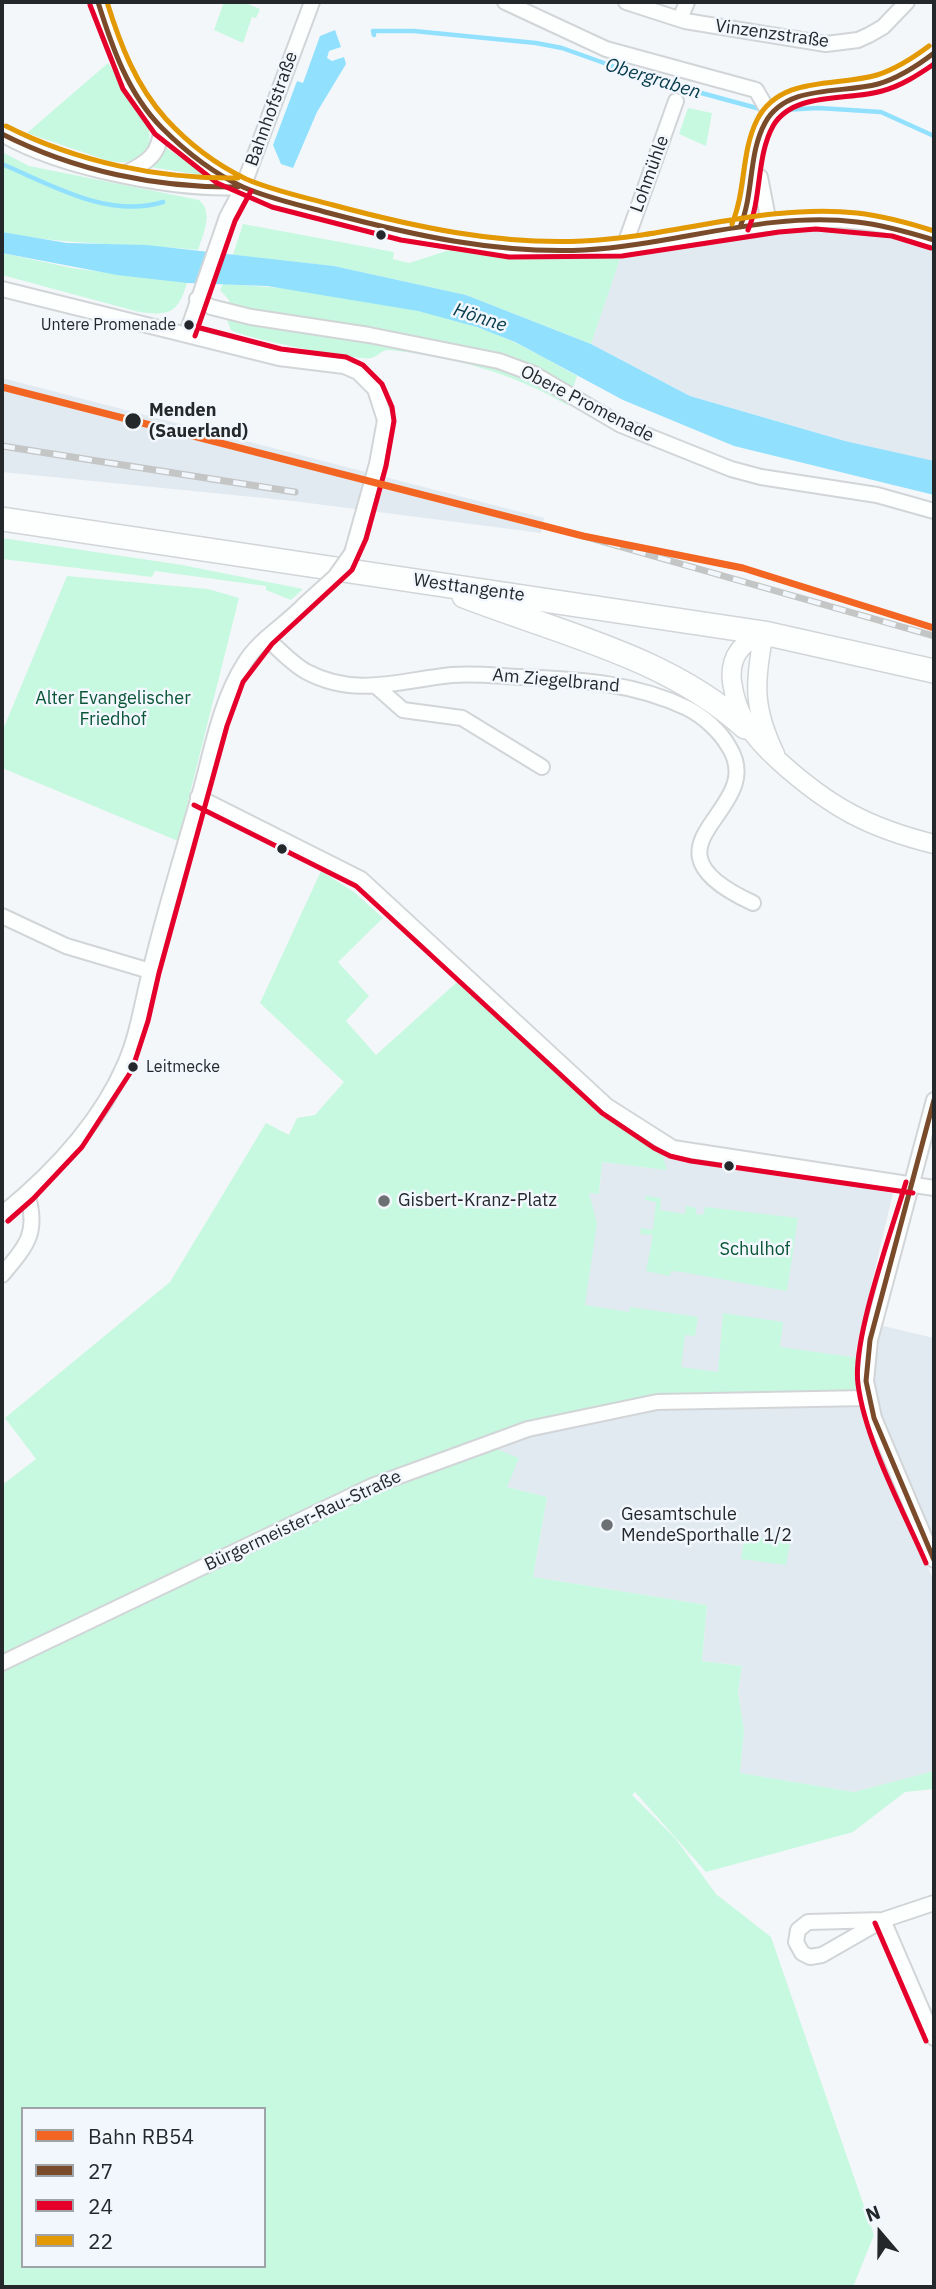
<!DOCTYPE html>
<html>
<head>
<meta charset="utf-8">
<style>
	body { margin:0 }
	#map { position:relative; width:936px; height:2289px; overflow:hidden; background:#f4f7fa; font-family:"IBM Plex Sans",sans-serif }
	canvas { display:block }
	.frame { position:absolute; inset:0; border:4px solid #25282a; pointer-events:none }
	.legend { position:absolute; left:21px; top:2107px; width:245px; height:161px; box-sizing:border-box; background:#f1f7fd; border:2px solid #9fa4a9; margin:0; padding:9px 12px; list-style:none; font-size:21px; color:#25282a }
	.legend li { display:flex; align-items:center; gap:14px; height:35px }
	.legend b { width:35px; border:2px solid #9fa4a9 }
	.north { position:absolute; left:845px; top:2198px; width:70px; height:70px; -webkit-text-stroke:5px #f1f7fd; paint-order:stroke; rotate:340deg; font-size:19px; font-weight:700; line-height:28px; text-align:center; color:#25282a }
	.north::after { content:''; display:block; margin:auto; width:24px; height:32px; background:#25282a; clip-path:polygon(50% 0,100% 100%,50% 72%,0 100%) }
</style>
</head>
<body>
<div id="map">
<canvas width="936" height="2289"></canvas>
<div class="frame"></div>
<ul class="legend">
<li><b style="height:9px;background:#f26522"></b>Bahn RB54</li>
<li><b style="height:9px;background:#7a4b2a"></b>27</li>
<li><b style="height:9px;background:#e4002b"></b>24</li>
<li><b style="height:9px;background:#e29904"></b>22</li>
</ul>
<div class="north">N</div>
</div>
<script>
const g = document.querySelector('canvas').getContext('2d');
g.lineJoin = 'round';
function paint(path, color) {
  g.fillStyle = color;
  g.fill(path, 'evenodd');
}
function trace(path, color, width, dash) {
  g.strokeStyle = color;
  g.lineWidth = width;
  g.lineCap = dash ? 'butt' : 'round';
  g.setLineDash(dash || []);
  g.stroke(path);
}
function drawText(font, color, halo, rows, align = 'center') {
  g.font = font + ' "IBM Plex Sans",sans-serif';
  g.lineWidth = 5;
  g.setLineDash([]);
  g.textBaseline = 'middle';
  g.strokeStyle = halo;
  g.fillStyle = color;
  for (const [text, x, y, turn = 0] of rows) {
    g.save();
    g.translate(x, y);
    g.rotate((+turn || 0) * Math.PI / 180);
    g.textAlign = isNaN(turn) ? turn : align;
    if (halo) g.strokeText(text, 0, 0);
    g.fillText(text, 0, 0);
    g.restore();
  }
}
paint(new Path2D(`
	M801,230H859L903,236L934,247V462L845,441L690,396L591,344L621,255L674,243Z
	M2,378L544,518L541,533L293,501L2,472Z
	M658,1140L673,1152L893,1193L856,1350L867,1412L934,1582V1771L854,1792L740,1773L744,1730L738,1692L742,1666L702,1661L707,1605L533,1577L547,1497L507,1487L485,1445L589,1192L599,1194L602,1162L651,1168Z
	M875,1324L934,1338V1544L874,1408L870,1340Z`), '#e2eaf1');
paint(new Path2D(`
	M224,2H243L260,9L256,18L252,17L243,43L214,30Z
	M108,63L149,128L150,146C139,162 128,164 109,161L27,133Z
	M688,108L712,113L706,146L679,134Z
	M165,147L208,176L150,167L159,159Z
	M2,152L29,166L199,200C214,213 203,234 198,250C133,243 67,246 2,232Z
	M243,224L394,252L393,259L409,263L462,246L624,247L591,344L466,295L334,266L233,255Z
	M2,253L72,268L187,283C178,313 170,316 139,312L2,275Z
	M223,284C307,288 396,301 476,327C512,338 544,358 577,376L567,405C514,373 452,357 390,350C382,349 379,356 371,358C359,361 243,338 231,330L227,320L229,300L220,290Z
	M2,538L182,565L303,589L291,600L266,590V586L155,571L152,577L2,559Z
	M67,576L208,589L239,598L178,841L2,768V732Z
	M321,871L354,892L383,918L338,962L369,996L346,1021L376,1055L466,974L607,1106L658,1140L667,1170L602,1162L599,1194L589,1193L597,1223L585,1305L629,1312L630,1307L698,1317L695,1336L685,1335L681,1367L718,1372L723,1313L783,1322L780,1347L867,1359V1398L657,1402L486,1445L519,1458L507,1487L547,1497L533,1577L707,1605L702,1661L742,1666L738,1692L744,1730L740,1773L854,1792L934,1771V1789L905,1792L853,1832L706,1872L635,1792L632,1795L675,1838L716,1894L771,1937L874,2235L853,2287H2V1485L36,1459L5,1418L170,1282L266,1123L289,1135L297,1118L315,1115L344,1082L260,1003ZM23,2109H264V2266H23Z
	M645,1196L661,1198L660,1210L685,1214L686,1206L696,1208V1214L703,1215L705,1207L798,1218L787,1291L682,1272L671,1271L670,1276L646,1271L653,1235L640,1234L641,1228L653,1230L656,1202L645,1200Z
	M745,1535L790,1543L786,1565L741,1559Z`), '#c7f8e0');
paint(new Path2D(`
	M335,30L341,47L329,51L327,58L332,61L344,57L346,64L317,112L293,168L281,164L273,145L297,81L303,83L320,36Z
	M2,232L67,243L147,245L334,266L466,295L591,344L690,396L845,441L934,461V495L734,446L623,400L515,342L477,327L418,311L267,286L187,283L117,275L2,253Z`), '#91e1fe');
trace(new Path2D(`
	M374,35L373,31H414L536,43L562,48L646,78L764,110
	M783,110L818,108L881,112L934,136
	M2,164C52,185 108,219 163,202`), '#91e1fe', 4.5);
const minor = new Path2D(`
	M98,2C111,45 129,95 162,128C185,150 214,174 243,187C270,199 301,205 330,213C430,241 517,258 621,247C730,235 826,197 934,240
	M505,2L606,49L756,90L770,114
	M626,2L685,21L826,44L858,40L869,35L883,27L907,2
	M680,19L687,2
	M2,134C60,168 176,191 243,187
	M124,174C147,163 161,154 161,127
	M760,177L769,223
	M740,227C758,191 749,156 765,123C783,86 838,93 872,85C895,80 916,67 934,53
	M624,247L676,101
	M2,289L279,358L344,366L358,372L375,389L385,420L377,464L352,553
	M197,299L211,307L251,317L369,335L499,361L534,374L621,425L731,469L761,477L877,495L934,511
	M187,333L227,217L243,187L312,2
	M266,638C279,649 292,664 307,672C356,698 401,680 452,675C475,673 499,676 521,677C579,680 633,682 687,708C703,716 720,731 729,747C770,812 626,844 753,903
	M377,687L403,710L462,718L542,767
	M198,797L361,879L607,1106L673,1148L934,1188
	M2,916L66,946L150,971
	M934,1100L870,1340L866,1381L874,1418L934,1560
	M2,1214C51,1174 100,1122 125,1064C138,1034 142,1003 150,972C164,912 183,853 200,793C212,750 220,702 244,664C259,639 285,625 304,605
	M2,1275C27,1245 39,1233 27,1193
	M2,1663L372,1486L528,1429L657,1402L867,1398
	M883,1920L808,1922L798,1930L796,1942L802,1953L810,1957L822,1955L883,1920L934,1903
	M883,1920L934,2038`);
const tertiary = new Path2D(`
	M764,633C742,642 729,656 732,682C737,718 754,738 780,762C830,807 869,828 934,844
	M764,633C754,683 753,708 775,754`);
const primary = new Path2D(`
	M2,519L764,633L934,671
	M464,596C559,633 668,657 745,727`);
trace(minor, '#d2d5d7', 18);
trace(tertiary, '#d2d5d7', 21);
trace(primary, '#d2d5d7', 26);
trace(minor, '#fdfefe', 14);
trace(tertiary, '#fdfefe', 18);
trace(primary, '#fdfefe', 23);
const rail = new Path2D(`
	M2,446L295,492
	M583,536L934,636`);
trace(rail, '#c4c5c5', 7);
trace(rail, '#f1f7fd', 4.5, [13]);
const minorBridge = new Path2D(`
	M304,605L335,577L352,553`);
trace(minorBridge, '#d2d5d7', 18, []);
trace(minorBridge, '#fdfefe', 14);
trace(new Path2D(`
	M98,2C112,47 128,94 162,128C185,151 213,173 243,187C270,199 300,205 329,213C412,235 497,254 584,250C675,245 766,211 857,222C884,225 908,232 934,240
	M2,134C75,171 157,188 238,187
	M740,227C754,194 748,154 765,123C786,84 841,94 878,84C899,78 917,66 934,53
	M934,1100L870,1340L866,1381L874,1418L934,1560`), '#7a4b2a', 5);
trace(new Path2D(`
	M90,5L123,89L155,134L217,183L272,207L401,240L509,257L622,256L779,232L816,229L892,236L931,248
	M748,230C762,198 756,157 773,126C793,91 849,101 882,91C901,86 918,75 934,64
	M195,336L235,221L251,191
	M194,805L356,886L602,1113L654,1148L670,1156L691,1161L913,1193
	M906,1182C892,1230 852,1339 858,1384C865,1440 903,1510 926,1563
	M8,1221L33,1199L82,1147L132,1070L148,1021L159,973L227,726L243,682L272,644L352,570L366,539L386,466L394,421L392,407L382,384L363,365L346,357L281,349L189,325
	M875,1923L926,2041`), '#e4002b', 5);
trace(new Path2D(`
	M107,2C120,44 136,86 166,119C188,143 217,165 246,179C274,191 304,197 333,205C415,227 498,245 583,241C674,237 766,203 857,213C884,216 909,223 934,231
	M6,126C77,162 158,179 238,178
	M732,224C746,190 741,152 757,120C780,75 837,87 877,75C896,69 913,58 929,46`), '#e29904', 5);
trace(new Path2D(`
	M2,387L583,536L743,568L934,628`), '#f26522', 7);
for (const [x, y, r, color] of [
	[381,235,6,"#25282a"],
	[189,325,6,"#25282a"],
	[133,421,9,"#25282a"],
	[282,849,6,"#25282a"],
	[133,1067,6,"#25282a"],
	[729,1166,6,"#25282a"],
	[384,1201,7,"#6d7073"],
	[607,1525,7,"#6d7073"]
]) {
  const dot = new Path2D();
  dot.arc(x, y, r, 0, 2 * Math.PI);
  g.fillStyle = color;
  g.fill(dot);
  trace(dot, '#f1f7fd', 2.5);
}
drawText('16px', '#25282a', '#f1f7fd', [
	["Untere Promenade",176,325],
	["Leitmecke",146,1067,"left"]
], 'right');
drawText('18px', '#25282a', '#f1f7fd', [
	["Vinzenzstraße",772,34,8],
	["Bahnhofstraße",272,109,-70],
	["Lohmühle",650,174,-70],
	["Obere Promenade",587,404,27],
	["Westtangente",469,588,8],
	["Am Ziegelbrand",556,681,5],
	["Bürgermeister-Rau-Straße",303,1521,-25]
]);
drawText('bold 18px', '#25282a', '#f1f7fd', [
	["Menden",149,411],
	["(Sauerland)",149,432]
], 'left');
drawText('18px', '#085536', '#f1f7fd', [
	["Alter Evangelischer",113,699],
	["Friedhof",113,720],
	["Schulhof",755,1250]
]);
drawText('18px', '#25282a', '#f1f7fd', [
	["Gisbert-Kranz-Platz",398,1201],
	["Gesamtschule",621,1515],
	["MendeSporthalle 1/2",621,1536]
], 'left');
drawText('italic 19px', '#063b4b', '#f1f7fd', [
	["Obergraben",653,79,17],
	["Hönne",480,318,18]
]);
</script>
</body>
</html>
